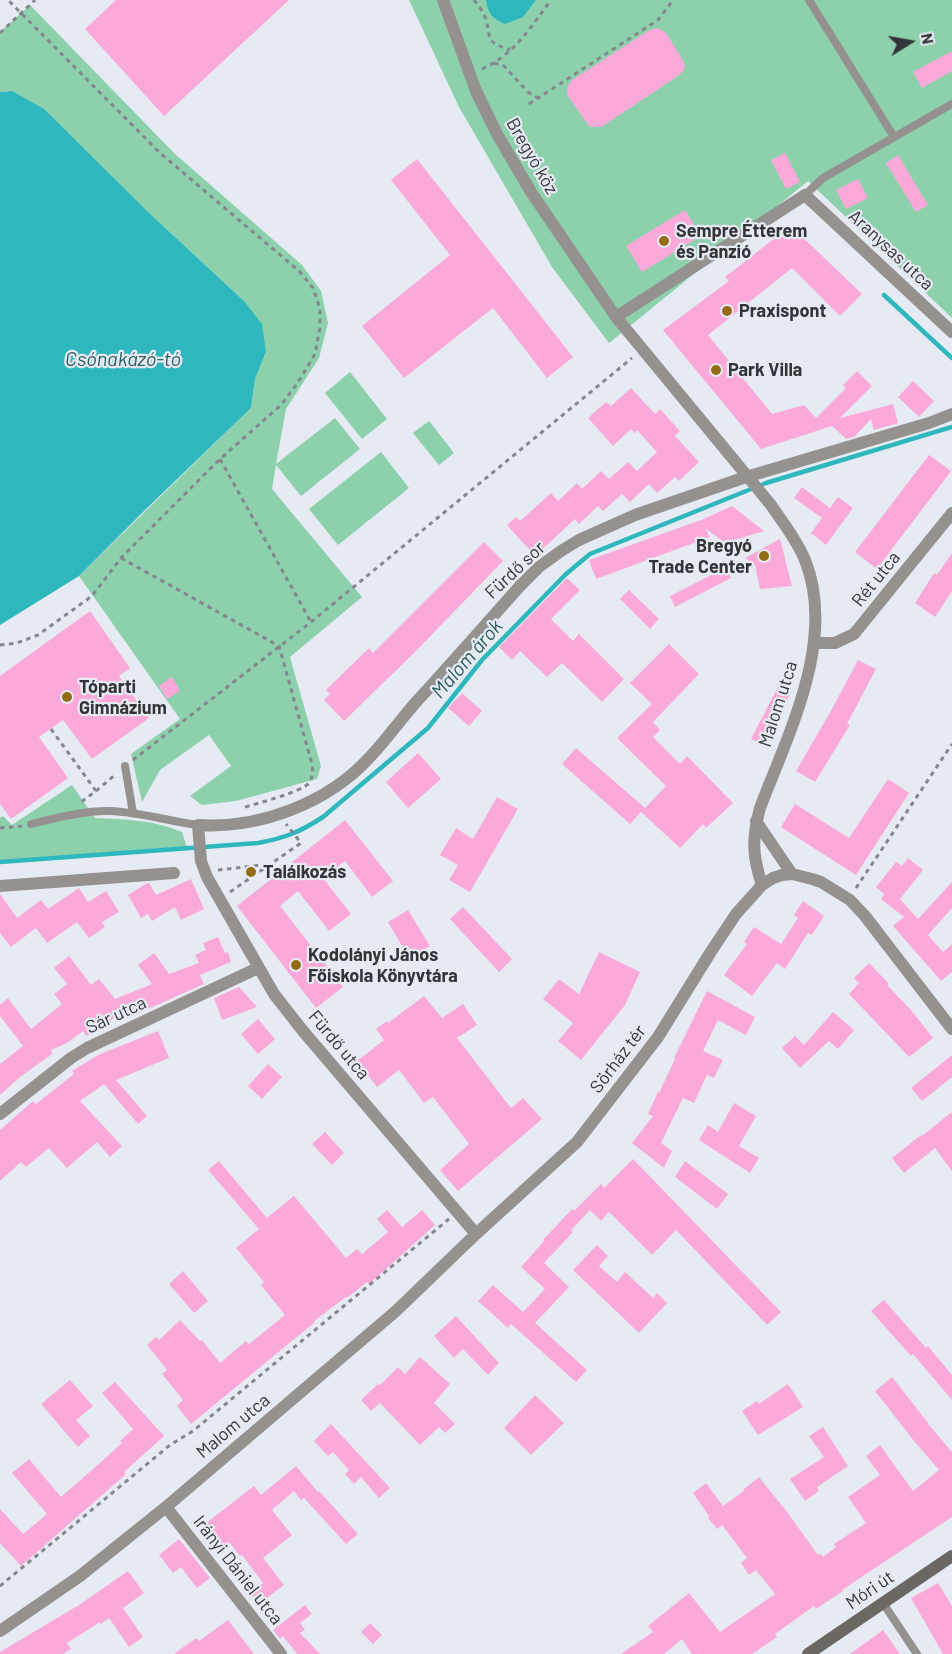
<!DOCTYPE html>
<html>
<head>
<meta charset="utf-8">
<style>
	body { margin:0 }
	#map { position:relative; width:952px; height:1654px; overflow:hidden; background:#e6eaf3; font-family:Barlow,sans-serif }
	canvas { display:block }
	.north { position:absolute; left:880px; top:12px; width:60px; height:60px; -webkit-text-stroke:4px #e6eaf3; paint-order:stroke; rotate:79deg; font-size:16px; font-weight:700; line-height:24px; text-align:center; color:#333438 }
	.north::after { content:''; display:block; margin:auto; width:21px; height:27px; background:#333438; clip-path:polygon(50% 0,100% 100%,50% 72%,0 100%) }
</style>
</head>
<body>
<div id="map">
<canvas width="952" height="1654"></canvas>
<div class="north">N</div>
</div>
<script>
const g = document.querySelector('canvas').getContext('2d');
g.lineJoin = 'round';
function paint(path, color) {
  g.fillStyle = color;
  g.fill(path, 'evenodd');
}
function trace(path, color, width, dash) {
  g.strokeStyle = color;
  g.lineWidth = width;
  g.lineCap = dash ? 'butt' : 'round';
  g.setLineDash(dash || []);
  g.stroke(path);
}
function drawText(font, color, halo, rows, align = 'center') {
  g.font = font + ' Barlow,sans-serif';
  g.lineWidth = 4.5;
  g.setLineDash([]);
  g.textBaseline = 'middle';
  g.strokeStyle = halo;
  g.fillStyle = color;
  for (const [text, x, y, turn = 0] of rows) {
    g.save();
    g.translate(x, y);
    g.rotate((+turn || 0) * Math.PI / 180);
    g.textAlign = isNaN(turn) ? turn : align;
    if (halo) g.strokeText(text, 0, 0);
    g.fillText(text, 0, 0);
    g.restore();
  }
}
paint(new Path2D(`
	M409,0H952V318L808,181L609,343L552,267L459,107Z
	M30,5L174,153L302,265L321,291L328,323L319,358L286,409L276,464L335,418L360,449L301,496L276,465L272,489L362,597L290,657L321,766L317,779L236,801L202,805L190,796L231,766L209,735L160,770L142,802L131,754L180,719L79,576L251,408L255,379L266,352L244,301L147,211L12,91L0,92V32Z
	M350,372L387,419L362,439L325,393Z
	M429,421L454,453L439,465L413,433Z
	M381,452L409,488L338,545L309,509Z
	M72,785L95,818C125,819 154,820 182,832L187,848L0,861V818L3,816L12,825Z`), '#8cd0ac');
paint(new Path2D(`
	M486,0H536L523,17L505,24C493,19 488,14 486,0Z
	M12,91L44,109L147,211L244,301L262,324L266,352L255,379L251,408L144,511L79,576L0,625V92Z`), '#2eb8be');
trace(new Path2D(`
	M884,295L952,358
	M0,862L258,843C285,838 300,832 323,817L428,728L482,660L566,574L590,554L766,483L952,427`), '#2eb8be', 4.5);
paint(new Path2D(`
	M116,0H289L164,116L85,29Z
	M656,28L660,29L666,33L681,57L685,65L684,70L678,76L601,127H593L589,126L568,96L567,90L569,84L572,80L648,31Z
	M952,51V71L922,88L913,72Z
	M785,153L800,182L786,189L771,160Z
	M898,155L928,205L916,212L886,163Z
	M417,159L573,357L547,378L493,308L404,378L362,326L450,255L391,180Z
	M858,179L868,198L846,209L836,190Z
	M685,210L701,236L642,272L626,246Z
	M792,227L862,294L840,316L792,268L708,335L772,414L804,405L816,418L846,388L843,385L857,371L872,386L840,418L893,404L898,423L874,430L871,419L854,437L846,439L832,426L761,449L663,330L729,281L725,277L780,234L782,237Z
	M913,381L934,401L919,417L898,397Z
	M631,388L655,414L660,409L680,431L675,436L699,462L679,481L675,477L657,493L649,484L630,502L622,494L603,511L598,506L579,524L575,519L535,556L507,525L516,517L520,521L551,493L558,501L577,483L582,489L601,471L609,479L628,462L637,471L657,452L637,430L635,433L631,429L613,446L588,418L606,402L611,406Z
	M929,455L951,471L877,569L855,552Z
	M802,487L830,508L838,497L853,508L826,545L811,533L822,518L794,498Z
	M732,506L764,531L725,543L705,528L710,537L596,579L589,560L701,520Z
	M780,539L792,586L760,589L755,565L745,558Z
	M484,542L503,561L415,652L344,721L324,700L330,694L326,690L369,648L373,653Z
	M952,553V591L935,617L915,603L934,573L937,575Z
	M725,568L731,578L675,607L670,596Z
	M567,578L580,590L551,619L573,641L579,634L624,679L602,702L562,663L547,677L520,651L512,660L499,647Z
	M629,590L659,619L650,629L620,599Z
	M90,611L130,668L119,676L149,718L92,759L63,720L39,737L68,778L11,819L0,804V676Z
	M669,644L699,674L653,722L660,730L653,737L680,764L687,756L733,803L706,828L703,824L680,848L641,812L630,824L562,764L576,748L645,808L666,786L617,738L652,704L630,683Z
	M858,660L876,669L847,724L850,725L815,782L796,771L832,709Z
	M172,677L180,691L167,699L159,686Z
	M779,685L791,692L764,745L751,739Z
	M462,693L482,711L469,726L448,708Z
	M418,753L441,779L408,808L386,782Z
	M888,779L909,793L856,875L781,827L795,804L849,838Z
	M497,797L518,809L470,892L449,880L458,865L440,855L456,828L473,839Z
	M345,820L393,881L372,897L345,861L323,878L351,914L329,931L298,891L280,906L343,987L316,1008L237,906Z
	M908,858L923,870L900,899L918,919L952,882V908L928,935L943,952L952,944V972L941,981L893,926L904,917L881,899L884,894L876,887L896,862L902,866Z
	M191,879L204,909L181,920L175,907L152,921L148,914L141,918L128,895L147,883H149L156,895Z
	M79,888L88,902L106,891L119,912L102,922L105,927L89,938L77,922L47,943L36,928L11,947L0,933V894L17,918L41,900L48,909Z
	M803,901L824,916L812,935L808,933L785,969L777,963L752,996L724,975L747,944L744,942L754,927L781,944L798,918L794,915Z
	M463,907L512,959L499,972L450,919Z
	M408,910L430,946L409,958L388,922Z
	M218,937L225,953L228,952L231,962L200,975L204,984L130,1017L126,1008L98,1031L86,1036L83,1031L67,1043L51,1050L52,1054L20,1077L0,1095V1064L23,1046L0,1016V1005L8,998L31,1029L62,1004L54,994L67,984L54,968L69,956L91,985L99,979L115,999L152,984L138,965L154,953L169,974L199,963L195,955L206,950L203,943Z
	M599,952L640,972L625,1005L581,1060L558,1041L573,1023L543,999L559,979L579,994Z
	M869,963L889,984L887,985L911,1010L933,1038L909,1057L849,994L859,983L854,978Z
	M239,987L257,1007L222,1020L214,998Z
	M707,991L755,1017L746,1035L718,1020L703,1051L723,1060L714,1078L707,1075L694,1103L683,1098L661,1143L672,1151L664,1168L632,1143L653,1116L648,1114L658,1092L659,1093L675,1059L674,1058Z
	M424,996L442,1018L463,1004L477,1025L457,1038L511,1108L523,1098L542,1119L458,1191L440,1170L469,1144L433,1097L424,1103L399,1070L377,1087L357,1061L384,1040L376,1029L387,1021L388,1023Z
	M833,1012L854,1030L838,1049L829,1041L800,1068L782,1048L795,1036L804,1045Z
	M258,1019L275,1039L258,1054L241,1034Z
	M158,1031L169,1058L116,1080L147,1116L138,1124L104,1084L80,1101L122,1146L110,1157L97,1142L67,1168L49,1148L26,1167L21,1162L0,1181V1130L33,1101L36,1104L74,1074L72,1071L98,1055Z
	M952,1055V1077L922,1101L911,1088Z
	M268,1064L282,1077L262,1099L248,1086Z
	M734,1103L756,1116L739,1146L759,1158L750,1173L699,1140L708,1125L718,1132Z
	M952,1112V1171L935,1148L904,1173L892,1158L921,1135L922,1136Z
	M325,1132L344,1153L332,1165L312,1144Z
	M633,1159L781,1312L767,1325L676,1230L652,1255L609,1212L601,1221L590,1210L571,1230L573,1232L544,1263L569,1287L535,1323L587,1370L576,1382L511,1324L508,1328L478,1301L493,1285L523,1312L545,1289L521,1267L544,1241L543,1240L572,1209L574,1211L601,1184L604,1188Z
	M219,1161L267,1218L294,1196L346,1258L357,1249L362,1254L388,1232L377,1219L387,1210L402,1227L422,1210L435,1225L369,1284L367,1282L347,1298L346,1297L314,1321L315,1322L191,1424L177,1406L183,1400L162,1374L167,1370L147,1345L156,1337L159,1340L180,1320L200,1341L202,1340L220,1363L246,1341L249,1344L285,1315L261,1285L264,1282L236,1248L259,1229L208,1170Z
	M685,1161L728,1194L717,1209L675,1177Z
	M597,1245L608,1256L599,1266L617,1282L625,1272L653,1298L657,1293L667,1303L639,1333L573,1270Z
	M183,1271L208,1301L194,1313L169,1284Z
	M884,1300L926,1348L928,1346L952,1375V1400L913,1354L911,1356L871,1311Z
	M456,1316L499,1363L488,1375L463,1349L454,1358L434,1336Z
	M420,1357L450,1384L434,1403L455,1424L445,1433L439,1427L420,1445L380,1403L371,1411L361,1400L378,1384L380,1385L398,1367L405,1374Z
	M892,1377L929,1424H928L952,1452V1517L842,1590L843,1591L816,1609L814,1606L775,1634L777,1637L752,1654H692L682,1639L664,1654H621L653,1632L648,1626L689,1593L720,1632L775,1594L756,1570L749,1575L741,1563L747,1558L722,1525L717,1529L708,1518L709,1516L693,1493L706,1483L723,1506L744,1491L743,1490L759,1477L787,1512L818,1555L820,1554L823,1557L836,1547L834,1544L866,1523L848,1497L880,1475L866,1456L880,1445L913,1491L939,1470L914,1441L875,1391Z
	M70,1380L93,1406L76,1420L90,1436L78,1447L41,1404Z
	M115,1382L164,1436L124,1472L126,1474L21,1566L0,1543V1509L23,1534L47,1514L12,1473L29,1459L61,1497L92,1470L122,1443L120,1441L133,1429L102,1393Z
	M788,1384L803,1407L758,1435L742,1411L757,1401L759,1404Z
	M535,1395L564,1423L531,1455L504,1428Z
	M331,1424L390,1488L379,1498L361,1477L354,1484L345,1474L349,1470L333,1452L328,1456L314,1441Z
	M823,1427L848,1466L817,1487L819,1491L805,1501L790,1479L824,1457L809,1436Z
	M296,1466L318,1492L319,1491L358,1534L346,1544L304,1498L301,1500L294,1491L272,1510L292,1535L263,1558L284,1585L259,1604L250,1592L263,1583L242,1555L240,1556L229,1542L218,1550L201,1527L254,1486L261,1495Z
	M179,1539L210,1578L197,1588L181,1567L173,1573L159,1555Z
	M128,1571L144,1593L123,1608L143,1637L129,1647L109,1618L101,1624L100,1622L67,1643L71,1649L63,1654H0V1652L79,1605Z
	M938,1583L952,1606V1654H943L911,1598Z
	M305,1605L312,1614L300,1623L305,1630L300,1633L320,1654H297L283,1636L280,1639L273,1630Z
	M228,1620L254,1654H174L196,1638L199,1641Z
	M370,1623L382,1635L373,1644L361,1632Z
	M883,1630L900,1654H850Z`), '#fba9d9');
trace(new Path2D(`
	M474,0C478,5 483,11 485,17C493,40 482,40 510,50
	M0,33L35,0
	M494,63L504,66L528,92L538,98
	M482,69C515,54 530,28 551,0
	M529,104L658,20L673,0
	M220,459L311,622
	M121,558L279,646L312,764C313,771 313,777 309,783C302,792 255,804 242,808
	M0,645L17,643L38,635L92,596L121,558L220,459L281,405L297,384L315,354L320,328V309L313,288L299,271L160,153L8,0
	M51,729L96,791L81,802
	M133,760L311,622L632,358
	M96,791L116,774
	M0,828L22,826
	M218,870L270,864
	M856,888L952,744
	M230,892L301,843L286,824
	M0,1586L170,1445L193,1431L449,1219`), '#85878d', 3, [4.5, 4.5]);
trace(new Path2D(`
	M809,0L894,137
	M805,195L823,178L952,104
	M125,766L133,813
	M31,824C54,818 86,810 110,811C139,812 168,821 198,825
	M883,1603L917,1654`), '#94918e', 8);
trace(new Path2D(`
	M443,0L476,91L497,134L531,192L616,317L771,505C783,523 797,540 805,560C837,640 788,734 760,808C752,838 752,855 762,885
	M616,317L805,195L952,332
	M814,643H835L854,634L952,513
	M756,821L792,874
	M0,886L174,873
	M0,1114L71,1058L87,1048L258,968
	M476,1234L303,1031L274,994L207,877L201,861L198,825C260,829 328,803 370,757C387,739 401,719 417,701C452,663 486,624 520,586L539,567L561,551L579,540L635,515L746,477L929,423L952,414
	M166,1507L281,1654
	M0,1631L80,1576L166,1507L396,1311L476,1234L577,1142L658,1037L712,950L736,914L762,885L773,878L782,875L792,874L812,879L821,882L850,900L865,916L952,1029`), '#94918e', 12);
trace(new Path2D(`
	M808,1654L952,1556`), '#6b6762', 12);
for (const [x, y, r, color] of [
	[664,241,6,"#956b16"],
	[727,311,6,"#956b16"],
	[716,370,6,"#956b16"],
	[764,556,6,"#956b16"],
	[67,697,6,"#956b16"],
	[251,872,6,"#956b16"],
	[296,965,6,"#956b16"]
]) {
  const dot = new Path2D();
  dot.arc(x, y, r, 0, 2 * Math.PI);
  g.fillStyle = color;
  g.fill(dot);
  trace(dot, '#e6eaf3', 2);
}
drawText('18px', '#333438', '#e6eaf3', [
	["Bregyó köz",532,156,60],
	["Aranysas utca",891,250,43],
	["Fürdő sor",515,570,-43],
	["Rét utca",876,579,-51],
	["Malom utca",778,704,-72],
	["Sár utca",116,1015,-25],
	["Fürdő utca",339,1045,50],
	["Sörház tér",618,1059,-53],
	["Malom utca",233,1426,-40],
	["Irányi Dániel utca",238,1570,52],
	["Móri út",870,1590,-34]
]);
drawText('bold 18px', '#333438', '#e6eaf3', [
	["Sempre Étterem",676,231],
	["és Panzió",676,252],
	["Praxispont",739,311],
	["Park Villa",728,370],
	["Bregyó",752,546,"right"],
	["Trade Center",752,567,"right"],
	["Tóparti",79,687],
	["Gimnázium",79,708],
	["Találkozás",263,872],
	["Kodolányi János",308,955],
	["Főiskola Könyvtára",308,976]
], 'left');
drawText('italic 20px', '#285e60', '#e6eaf3', [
	["Csónakázó-tó",123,359],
	["Malom árok",467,659,-49]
]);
</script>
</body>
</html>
